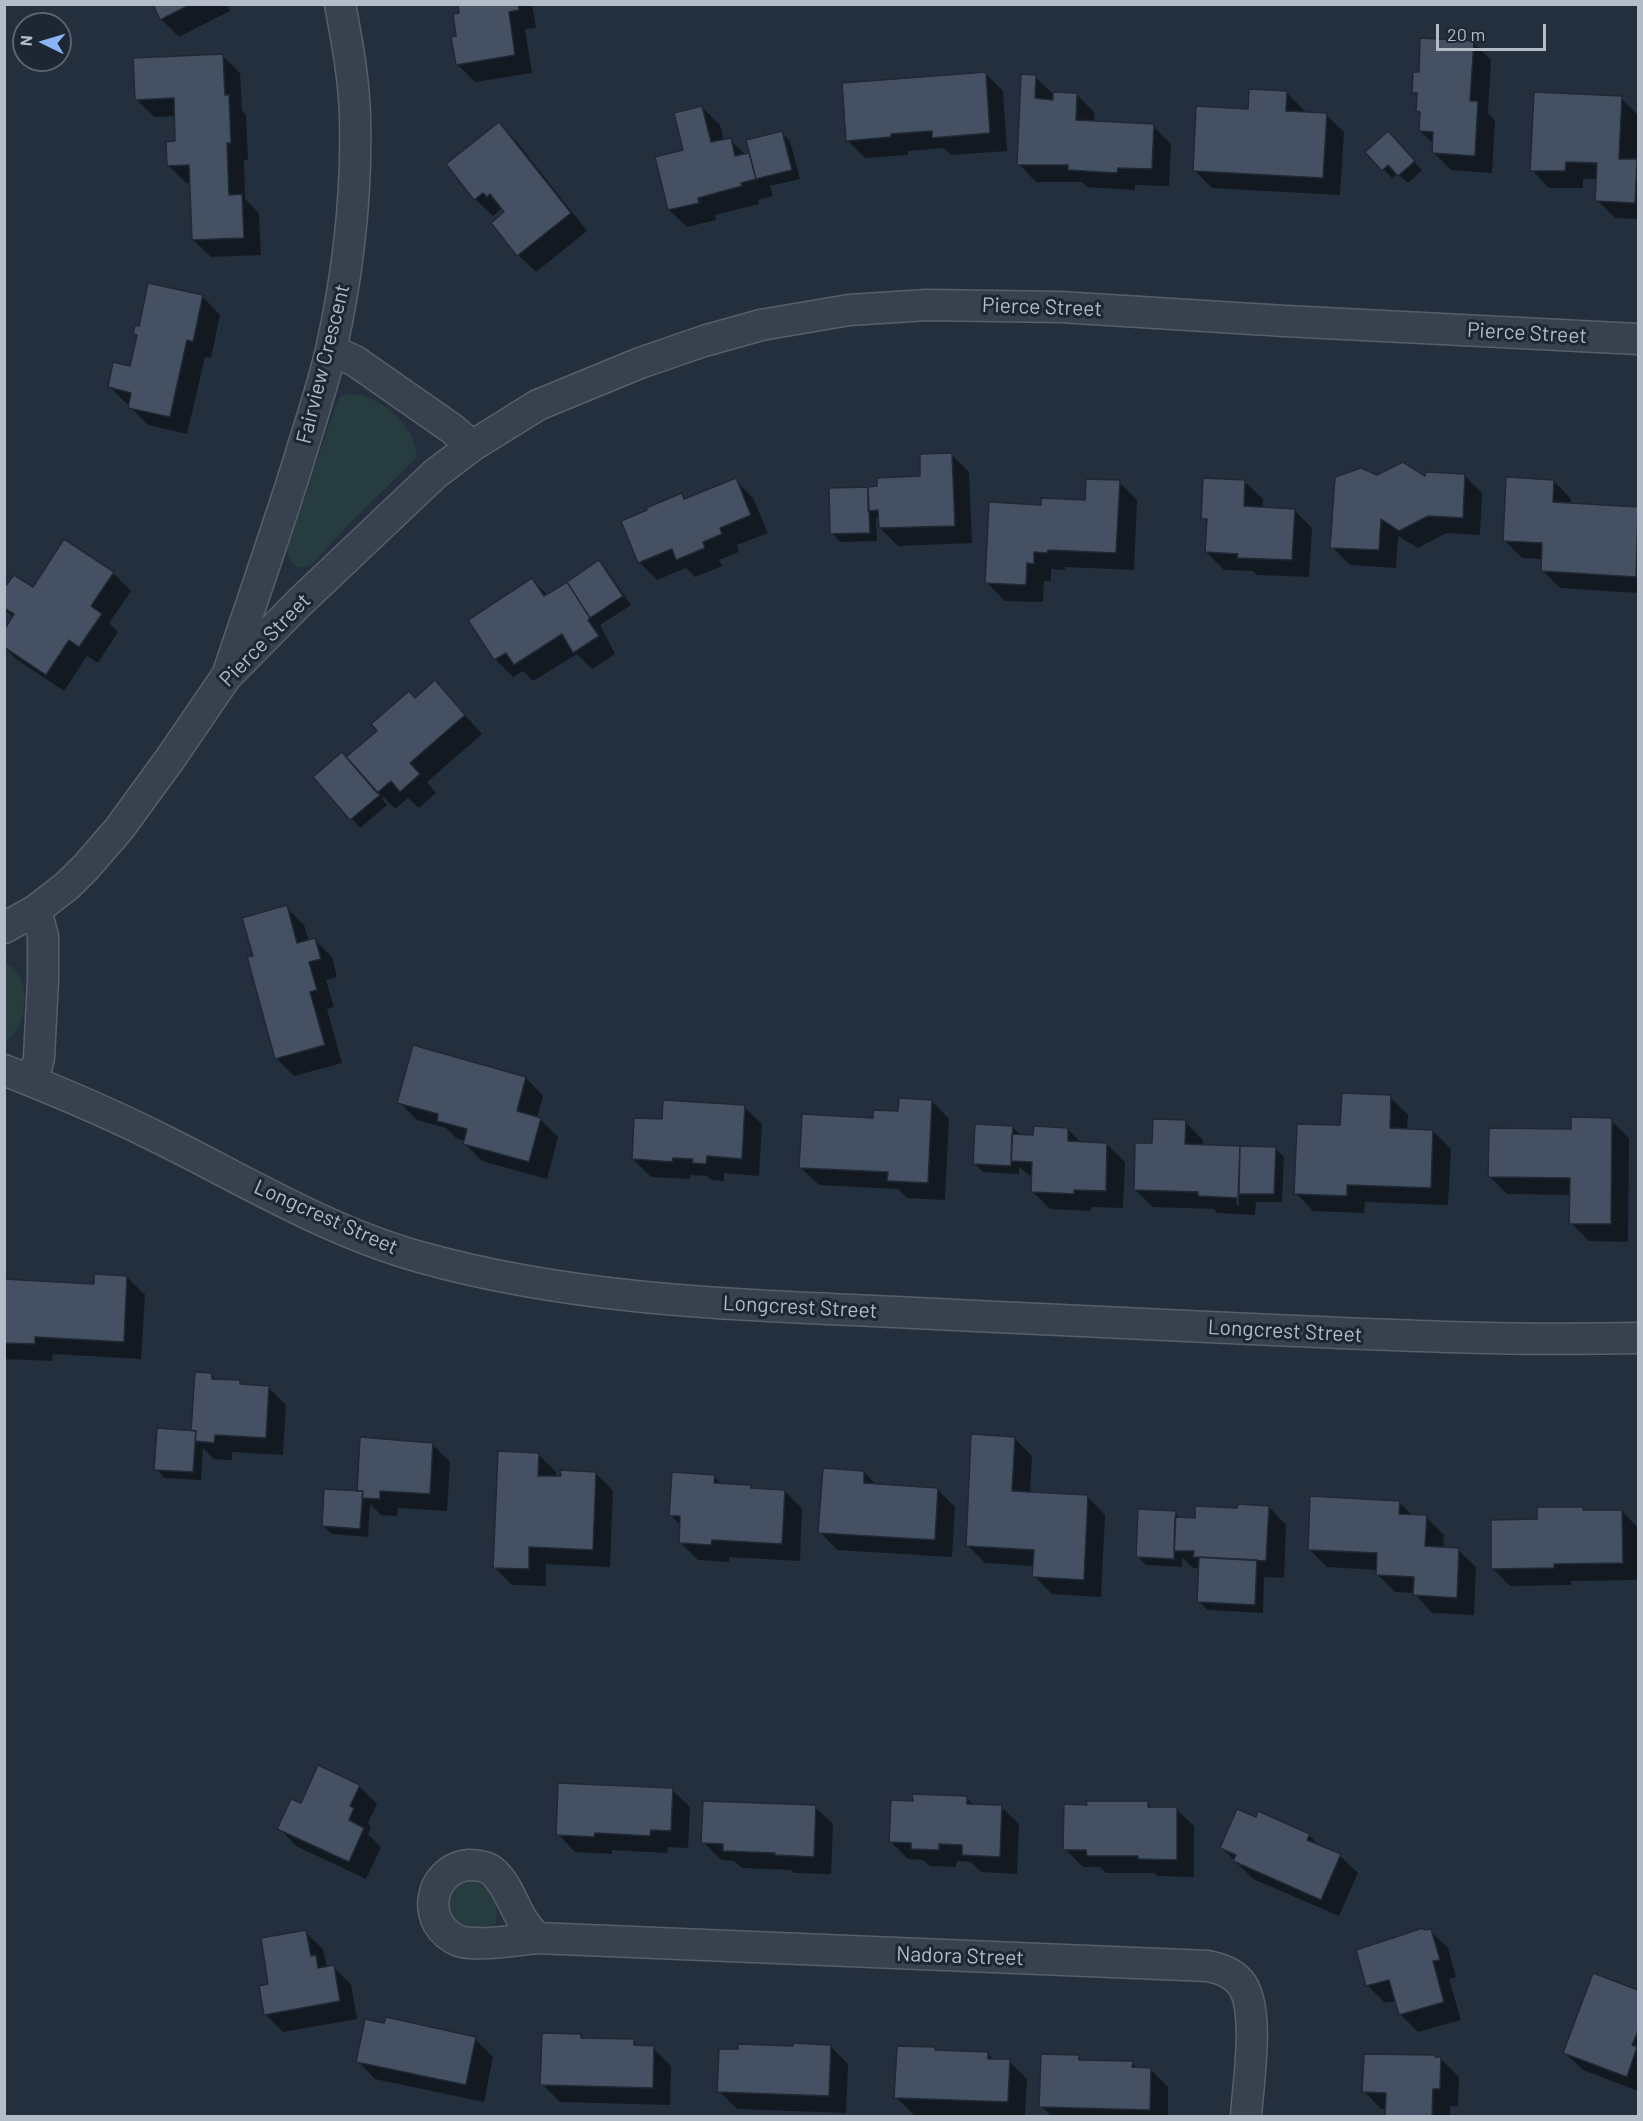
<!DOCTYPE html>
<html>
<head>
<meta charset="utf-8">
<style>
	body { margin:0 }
	#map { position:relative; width:1643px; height:2121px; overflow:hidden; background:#242f3e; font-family:Barlow,sans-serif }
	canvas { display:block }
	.frame { position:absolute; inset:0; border:6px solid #b4bcc9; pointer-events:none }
	.north { position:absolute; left:12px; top:12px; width:60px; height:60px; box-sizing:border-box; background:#1d2633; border:2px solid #59626f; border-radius:50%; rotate:275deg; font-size:16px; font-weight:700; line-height:24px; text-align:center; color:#b4bcc9 }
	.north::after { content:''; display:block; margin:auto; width:21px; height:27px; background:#8ab4f8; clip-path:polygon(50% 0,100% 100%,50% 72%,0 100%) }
	.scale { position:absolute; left:1436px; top:24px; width:110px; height:27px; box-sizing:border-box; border:3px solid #b4bcc9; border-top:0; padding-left:8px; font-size:18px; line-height:21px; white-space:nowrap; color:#b4bcc9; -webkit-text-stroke:4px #1d2633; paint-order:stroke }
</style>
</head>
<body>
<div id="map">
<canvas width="1643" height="2121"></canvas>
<div class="frame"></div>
<div class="north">N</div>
<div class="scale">20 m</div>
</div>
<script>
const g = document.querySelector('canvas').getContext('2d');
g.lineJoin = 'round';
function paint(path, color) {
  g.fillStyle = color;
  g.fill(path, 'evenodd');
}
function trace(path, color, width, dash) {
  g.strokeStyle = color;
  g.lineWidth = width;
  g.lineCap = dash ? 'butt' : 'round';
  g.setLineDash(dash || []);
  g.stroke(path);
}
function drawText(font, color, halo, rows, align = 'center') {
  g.font = font + ' Barlow,sans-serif';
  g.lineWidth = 6;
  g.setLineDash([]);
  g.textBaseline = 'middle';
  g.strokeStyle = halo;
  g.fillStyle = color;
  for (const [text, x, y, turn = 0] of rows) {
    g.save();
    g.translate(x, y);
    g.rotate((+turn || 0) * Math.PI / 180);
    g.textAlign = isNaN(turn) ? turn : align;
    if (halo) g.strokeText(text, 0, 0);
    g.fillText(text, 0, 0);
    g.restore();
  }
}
paint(new Path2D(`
	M347,394C376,392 419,426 416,458L352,521L311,565L299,568C292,564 288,559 287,551L336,404L341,396Z
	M5,963C28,972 27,1004 20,1024C17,1031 11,1037 5,1042Z
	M466,1881C490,1879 502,1905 495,1925C481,1932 457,1928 450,1913C448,1908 448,1903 449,1898L456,1886Z`), '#263c3f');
paint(new Path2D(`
	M154,4H227L230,11L179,37L161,19Z
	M459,4H532L536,28L525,29L532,73L475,82L457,64L461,15Z
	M1474,43L1491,60L1488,113L1495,120L1492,173L1451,170L1434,153V144L1420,131L1422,115L1417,111L1418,97L1413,93L1420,73Z
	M222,55L240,73L242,110L246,115L248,160H244L245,199L259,213L261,255L211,257L193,240L191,183H186L168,165L177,143L176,116L154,117L136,99Z
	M985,73L1003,91L1007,151L951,155L944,148L908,151V155L865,158L847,140Z
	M1035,77L1055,96L1077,95L1094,112V123L1153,126L1171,144L1169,186L1135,185V190L1087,187L1082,182H1036L1019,164Z
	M1287,93L1304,110V113L1326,115L1344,132L1340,195L1212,188L1194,170L1249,111Z
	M1621,98L1638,115V219L1615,218L1597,200L1598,179H1583V188H1549L1532,170Z
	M702,107L720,125L724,141L730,140L746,155L749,154L752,158L782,133L790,141L800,179L770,186L773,196L758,200L759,204L715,215L716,220L687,227L669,210L685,151Z
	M499,124L517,142L587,231L536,272L518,255L505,213L501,209L493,216L475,199Z
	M1397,142L1422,170L1408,183L1397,173L1392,178L1367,152Z
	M150,285L203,297L220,315L211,358L205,357L187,434L148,425L130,407V405L127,404L109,386L131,368L138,337L135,334L140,328Z
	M952,455L969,472L972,543L898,546L880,528V520L876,517L877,541L840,542L832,533L878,488L922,477Z
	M1464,475L1482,493L1480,535L1446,533L1418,548L1398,536L1396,568L1350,565L1332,547L1377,477L1426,479Z
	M735,480L753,498L768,533L737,545L739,552L719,560L722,566L695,577L686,568L657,580L639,562L623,522L682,494L687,500Z
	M1554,481L1571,499V505L1638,508V593L1560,588L1542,570L1543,559L1522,558L1504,540Z
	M1119,482L1137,500L1134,570L1065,567V570L1051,569V581H1044L1043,602L1005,601L987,583L1043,507L1086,501Z
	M1245,482L1263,499L1262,509L1294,510L1312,528L1309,577L1257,575L1253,571L1224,570L1206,552L1208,523L1203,518Z
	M599,562L607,570L631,605L600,625L615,654L592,669L577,654L533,681L523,671L513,677L495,659L532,580L548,595Z
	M113,573L131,591L109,623L118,632L98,663L87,656L64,691L16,659L4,647V633L14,618L4,609V591L33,589Z
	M435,682L482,734L427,782L436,793L419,808L408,798L395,809L384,797L382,799L387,805L360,828L315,778L346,759Z
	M286,907L304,925L309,941L315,940L332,957L337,977L326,980L334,1007L327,1009L342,1063L294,1076L276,1058Z
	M526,1078L543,1096L537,1118L540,1119L558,1137L547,1179L482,1161L464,1143L465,1141L456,1138L446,1128L417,1120L399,1102Z
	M1390,1097L1408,1115L1407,1130L1433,1131L1451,1149L1448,1205L1365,1202L1364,1213L1313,1211L1296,1193L1342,1127Z
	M932,1101L949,1119L945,1200L907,1198L898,1189L819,1185L801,1168L874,1119Z
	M744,1107L762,1124L759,1176L724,1173V1181L712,1180L707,1176L690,1175V1179L651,1177L633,1159L663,1121Z
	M1611,1120L1629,1138L1628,1242L1589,1241L1571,1223V1195L1507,1194L1489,1176L1573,1130Z
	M1185,1122L1203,1140V1146L1275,1148L1284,1157L1282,1202H1256L1255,1215L1217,1213L1214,1209L1153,1207L1135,1190L1153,1145ZM1238,1162H1241L1239,1205H1236Z
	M1012,1127L1021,1135L1034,1136L1068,1129L1082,1143L1107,1144L1125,1162L1123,1208L1091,1207V1211L1050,1209L1032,1191L1033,1178L1019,1167V1174L983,1172L975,1164Z
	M127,1277L145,1295L141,1359L53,1354L52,1361L4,1359V1280L95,1286Z
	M212,1375L217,1381L239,1382L243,1386L269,1388L286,1405L283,1455L232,1452V1460L214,1459L203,1448L201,1480L165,1478L156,1469L195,1432L192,1430Z
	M1014,1438L1032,1456L1030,1494L1088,1497L1105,1515L1101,1597L1052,1594L1034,1576V1566L985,1563L967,1545Z
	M432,1444L450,1462L447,1511L398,1508L397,1516L381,1515L370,1504L368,1537L332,1534L323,1526L361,1493Z
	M538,1454L556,1472V1478L596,1473L613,1491L610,1567L546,1564V1586L512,1585L494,1567Z
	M864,1472L877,1486L937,1489L955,1507L952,1557L837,1550L820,1532Z
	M714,1476L722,1485L751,1486L754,1490L785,1491L802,1509L800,1561L729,1557V1562L698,1560L680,1542L681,1526L671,1515Z
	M1399,1502L1413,1516L1426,1517L1444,1535L1443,1549L1458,1550L1476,1567L1474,1615L1432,1613L1414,1593L1395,1592L1378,1575V1570L1327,1567L1310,1550Z
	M1269,1507L1286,1525L1284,1578L1264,1577L1263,1613L1207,1610L1199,1601L1200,1568H1193L1182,1557V1567L1146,1565L1137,1556L1175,1513L1182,1519L1196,1520Z
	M1583,1508L1586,1512L1622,1511L1638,1528V1580L1571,1581V1585L1510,1586L1492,1568L1539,1521Z
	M359,1786L377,1804L368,1823L371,1827L368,1834L381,1847L366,1879L296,1846L279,1828L301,1805Z
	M672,1790L690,1807L688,1848L668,1847L667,1853L612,1850V1854L575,1852L558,1834Z
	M967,1798L974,1805L1001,1807L1019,1824L1017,1874L981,1872L971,1862L957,1861L956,1867L930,1866L923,1860L908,1859L890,1841L914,1802Z
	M1147,1803L1153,1808L1176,1809L1194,1826V1877L1157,1876L1154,1873H1106L1100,1867H1083L1065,1849L1088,1806Z
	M815,1807L833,1824L831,1874L794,1873L791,1870L742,1868L734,1861L721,1860L703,1842Z
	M1257,1819L1309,1835L1322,1848L1340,1856L1358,1873L1339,1916L1253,1879L1222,1848Z
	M1430,1930L1448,1948L1456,1977L1449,1979L1461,2020L1418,2032L1400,2014L1396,2001L1385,2003L1367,1985Z
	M305,1932L323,1949L327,1968L333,1967L351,1984L357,2019L283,2032L265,2014L270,1985Z
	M1594,1975L1638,1992V2091L1583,2070L1565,2053Z
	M581,2036L584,2040L633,2041L640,2047L653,2048L671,2066L670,2105L560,2102L542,2084Z
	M475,2039L493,2057L484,2102L375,2079L358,2061Z
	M830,2046L848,2064L846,2113L737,2109L719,2091L794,2048Z
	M934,2049L938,2052L988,2054L994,2060L1009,2061L1027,2079L1025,2116L914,2115L896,2097Z
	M1078,2057L1082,2061L1132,2063L1138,2069H1150L1168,2087V2116H1051L1041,2106Z
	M1436,2058L1441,2059L1459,2077L1458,2106H1450V2116H1386L1387,2109H1381L1364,2091Z`), '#0007');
const building = new Path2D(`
	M153,4H191L160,20Z
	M458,4H518L519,10L509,12L515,55L456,65L451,37L456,36L453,14L459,13Z
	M1420,38L1474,41L1470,101H1478L1475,156L1432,153L1433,132L1419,131L1420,112L1416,111L1417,93H1412L1413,72H1419Z
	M223,54L225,95H229L231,143H227L229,195L242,194L244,238L192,240L189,165L167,166L166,142L175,141L174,98L135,100L133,58Z
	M986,72L990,133L932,138V131L891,134V137L846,141L842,83Z
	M1021,74L1036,75L1035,98L1053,100V92L1077,93L1076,120L1154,124L1152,169L1118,168L1117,173L1068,170V165H1017Z
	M1249,89L1287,91L1286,111L1327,113L1323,178L1193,171L1196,106L1248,109Z
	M1534,92L1622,96L1619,159H1637L1635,203L1595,201L1597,163L1566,162L1565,171H1530Z
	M702,106L711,142L731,138L735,156L749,153L756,179L741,183L742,186L698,198L699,203L668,210L655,157L683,150L674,113Z
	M499,122L571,213L517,256L491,223L504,212L490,194L487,197L483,193L474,200L446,164Z
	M782,131L792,170L756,179L746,140Z
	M1388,131L1415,161L1398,176L1388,165L1382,171L1365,152Z
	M148,283L203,295L193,342L187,340L170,417L128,408L131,393L108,387L113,362L130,366L137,335L133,334L135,325L139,326Z
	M952,453L955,526L879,528L878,510L868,511V487L877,486V478L920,476V454Z
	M1403,462L1425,476L1426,472L1465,474L1463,518L1428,516L1399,531L1381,519L1379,550L1330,548L1335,477L1361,468L1377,475Z
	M1506,477L1554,480L1553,502L1638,507L1636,577L1541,571L1542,543L1503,541Z
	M736,478L751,515L720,528L722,534L703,542L705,548L676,560L672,549L638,563L621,521L647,510L646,508L682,493L684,499Z
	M1203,478L1245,480L1244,506L1295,509L1292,560L1237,558L1238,554L1205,552L1207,519H1201Z
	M1086,479L1120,480L1116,553L1048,550L1047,553L1034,552V564L1027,563L1026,585L985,583L989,502L1041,505V498L1085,500Z
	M868,487L870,533L830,534L829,488Z
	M64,539L114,572L91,606L102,614L79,647L69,640L46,675L4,647V630L14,614L4,608V588L14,575L33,587Z
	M599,560L623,596L590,618L567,582Z
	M532,578L544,596L567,582L590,618L588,620L599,636L573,653L562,634L514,665L506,653L494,660L468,620Z
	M435,680L465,715L410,763L420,774L400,792L391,781L377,793L346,757L377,731L371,724L409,691L415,698Z
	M342,752L380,795L350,820L313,777Z
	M287,905L297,943L315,938L321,959L309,962L317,990L310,992L325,1045L275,1059L247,957L253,956L242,918Z
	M413,1045L526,1077L517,1111L541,1118L529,1162L463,1144L467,1129L437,1121L438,1114L397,1103Z
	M1342,1093L1391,1095L1390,1128L1433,1130L1431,1188L1347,1185V1196L1294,1194L1297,1124L1340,1125Z
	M899,1098L932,1100L928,1183L887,1181L888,1172L799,1168L802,1114L873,1118V1110L898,1111Z
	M663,1100L745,1105L742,1159L707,1156L706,1164L692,1163L693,1159L673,1158L672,1162L632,1159L634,1118L662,1119Z
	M1571,1117L1612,1118L1611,1224H1569L1570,1178L1488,1177L1489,1128L1571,1129Z
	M1153,1119L1186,1120L1185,1144L1240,1146L1238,1198L1198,1196V1192L1134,1190L1135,1143H1152Z
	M975,1124L1013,1126L1011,1166L973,1164Z
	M1034,1126L1068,1128V1141L1107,1143L1106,1191L1074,1190V1194L1031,1192L1032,1162L1011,1161L1012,1134L1033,1135Z
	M1240,1146L1276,1147L1274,1194H1239Z
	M94,1274L127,1276L124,1342L35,1337V1344L4,1343V1279L94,1284Z
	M195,1372L212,1373V1379L240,1380V1384L269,1386L266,1438L215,1435L214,1443L195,1441L196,1431L191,1430Z
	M157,1428L196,1431L193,1472L154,1470Z
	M971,1434L1015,1437L1012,1491L1088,1495L1084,1580L1032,1577L1034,1550L966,1546Z
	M360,1437L433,1443L430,1494L380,1491V1499L362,1498L363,1491H357Z
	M498,1451L539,1453L538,1476H561L560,1470L596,1472L593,1550L529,1547V1569L493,1568Z
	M823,1468L864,1471V1483L938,1488L935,1540L818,1533Z
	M672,1472L715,1475L714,1483L751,1485V1488L785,1490L782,1544L712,1540L711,1545L679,1543L680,1516H669Z
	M324,1489L363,1491L360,1529L322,1526Z
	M1310,1496L1400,1501L1399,1514L1427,1515L1425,1546L1459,1548L1457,1598L1413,1595L1414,1577L1376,1575L1377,1553L1308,1550Z
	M1238,1504L1269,1506L1266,1561L1193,1557L1194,1551H1174L1175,1517L1195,1518V1506L1237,1508Z
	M1537,1507H1584L1583,1510H1622L1623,1563L1554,1564V1568L1491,1569V1520L1537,1519Z
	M1138,1509L1176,1511L1174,1559L1136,1557Z
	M1199,1557L1257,1560L1255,1605L1197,1602Z
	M318,1765L360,1785L350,1806L354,1808L349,1820L364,1828L349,1862L277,1829L291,1799L301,1803Z
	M558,1783L673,1788L671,1831L651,1830L650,1836L595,1833L594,1837L556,1835Z
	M912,1794L967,1796V1804L1002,1805L1000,1857L962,1855V1845L939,1844V1850L911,1849V1843L889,1842L891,1800L913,1801Z
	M703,1801L816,1805L814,1857L775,1855V1853L723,1851V1844L701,1843Z
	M1086,1801H1148V1807H1177V1860L1138,1859V1856H1087L1086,1850H1063L1064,1804L1087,1805Z
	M1237,1809L1256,1817L1258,1811L1310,1834L1307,1840L1341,1854L1321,1900L1233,1861L1236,1855L1220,1848Z
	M1423,1928L1424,1930L1431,1929L1440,1960L1433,1961L1444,2002L1399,2015L1389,1980L1366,1986L1356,1950Z
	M306,1930L311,1956L316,1955L318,1968L334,1965L340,2001L264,2015L259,1986L268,1984L261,1938Z
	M1593,1973L1638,1990V2031L1632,2045L1637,2047L1627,2077L1563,2053Z
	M386,2017L476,2037L466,2085L356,2062L365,2019L384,2023Z
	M542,2033L581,2034V2038L634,2039V2045L654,2046L653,2088L540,2085Z
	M793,2043L831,2045L829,2096L717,2092L719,2049H738V2044L793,2046Z
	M897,2046L935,2047V2050L988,2052V2059H1010L1008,2102L894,2098Z
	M1041,2054L1079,2055V2060L1133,2061L1132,2067L1151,2068L1150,2110L1039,2107Z
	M1364,2054L1435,2055V2057H1441L1440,2089H1433L1432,2116H1385L1386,2093L1362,2092Z`);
paint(building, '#455162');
trace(building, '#1f2835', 1.5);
const minor = new Path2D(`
	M331,350L355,361L451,428L472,446
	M229,670C252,601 276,533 298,463C309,426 322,389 331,350C348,274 357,195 355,117C354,79 347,41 340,4
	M4,928L36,910L68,885L86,867L119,829L170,759L226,677L300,602L435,474L472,446L538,405L640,363L704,341L761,325L849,310L927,305L1060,307L1285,321L1638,339
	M4,1070C60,1092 114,1115 167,1142C249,1183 330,1232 420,1257C594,1306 776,1305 955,1315C1054,1320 1152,1325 1250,1329C1380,1335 1509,1341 1638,1338
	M33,1081L39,1058L43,979V936L36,910
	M537,1938C532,1933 527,1927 523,1921C513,1905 506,1881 491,1870C485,1866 476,1865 469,1865C427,1869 420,1926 459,1941C477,1947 516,1940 537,1938L1208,1966C1221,1969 1231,1972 1240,1982C1261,2006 1248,2084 1246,2116`);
trace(minor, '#565f6c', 33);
trace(minor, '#38414e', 30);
drawText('21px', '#b4bcc9', '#1d2633', [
	["Pierce Street",1042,307,2],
	["Pierce Street",1527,333,3],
	["Fairview Crescent",323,364,-76],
	["Pierce Street",265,640,-46],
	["Longcrest Street",326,1217,24],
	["Longcrest Street",800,1307,3],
	["Longcrest Street",1285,1331,3],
	["Nadora Street",960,1956,2]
]);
</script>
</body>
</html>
